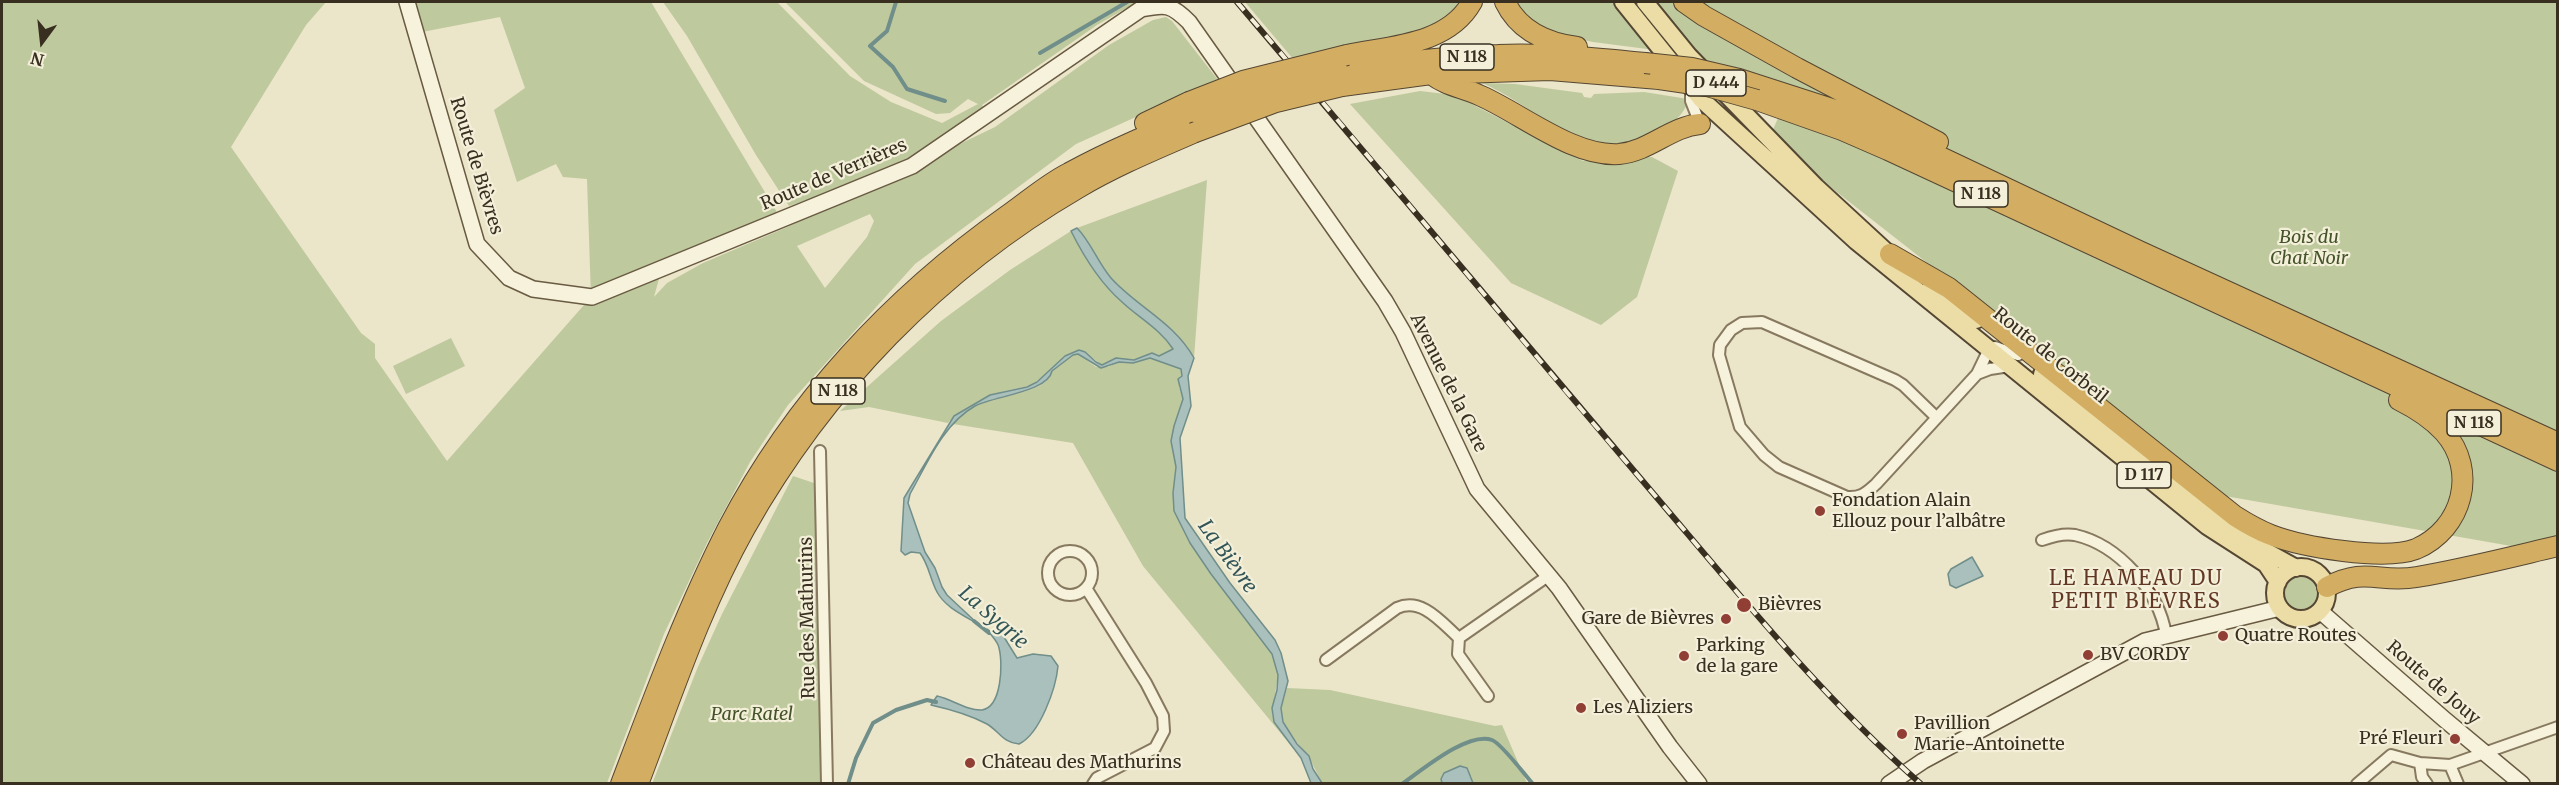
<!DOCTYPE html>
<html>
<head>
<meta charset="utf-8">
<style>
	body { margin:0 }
	#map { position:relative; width:2559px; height:785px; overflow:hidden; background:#ebe5c9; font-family:Merriweather,serif }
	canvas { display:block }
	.frame { position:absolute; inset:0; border:3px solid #382f21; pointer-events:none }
	.north { position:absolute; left:12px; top:12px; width:60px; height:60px; -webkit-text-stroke:4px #f3efd8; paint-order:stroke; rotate:195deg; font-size:16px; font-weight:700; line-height:24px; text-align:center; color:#382f21 }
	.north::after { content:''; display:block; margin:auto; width:21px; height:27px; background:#382f21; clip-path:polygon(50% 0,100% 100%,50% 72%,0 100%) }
</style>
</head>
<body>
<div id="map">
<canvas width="2559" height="785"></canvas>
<div class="frame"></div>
<div class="north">N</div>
</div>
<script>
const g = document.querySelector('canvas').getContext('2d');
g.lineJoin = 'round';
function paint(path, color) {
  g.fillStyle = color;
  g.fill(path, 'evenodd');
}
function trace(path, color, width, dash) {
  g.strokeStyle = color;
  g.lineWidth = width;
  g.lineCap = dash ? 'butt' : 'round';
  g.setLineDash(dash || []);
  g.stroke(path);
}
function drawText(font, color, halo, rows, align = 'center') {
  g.font = font + ' Merriweather,serif';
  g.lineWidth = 4.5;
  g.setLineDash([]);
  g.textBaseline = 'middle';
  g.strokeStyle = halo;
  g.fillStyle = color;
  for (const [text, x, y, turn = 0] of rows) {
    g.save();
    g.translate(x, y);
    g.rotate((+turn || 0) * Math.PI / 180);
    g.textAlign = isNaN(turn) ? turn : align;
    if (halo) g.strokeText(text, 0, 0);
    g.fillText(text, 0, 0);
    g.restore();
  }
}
paint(new Path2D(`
	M2,2H326L306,25L231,147L361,333L375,344V358L447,461L591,297L587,179L563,177L556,164L517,182L494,110L525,88L500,17L422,32L413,2H651L778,214L663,264L654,297L667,283L703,263L785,228L995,127L1109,45L1153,20L1166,17L1172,21L1218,80L1076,144L915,264L788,405L750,462L707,543L664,634L607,783L2,784ZM870,214L874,221L867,237L825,288L797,246Z
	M663,2H777L850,76L891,102L942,123L978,104L968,99L950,113L936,114L864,81L785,2H1137L1097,25L982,105L987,111L909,164L789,206L756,155L687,36Z
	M1245,2H1465L1434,31L1294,60Z
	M1512,2H2557V554L2225,496L1769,139L1778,118L1701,56L1593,42L1538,31Z
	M1482,83L1515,84L1582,93L1584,97L1591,98L1594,94L1644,92L1688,99C1686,114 1671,125 1658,131C1649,135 1639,143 1629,144C1574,151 1529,103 1482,83Z
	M1420,91L1454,95L1583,161L1652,157L1678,171L1637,297L1601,325L1511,283L1350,104Z
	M1207,180L1194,358C1174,322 1137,307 1111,278C1098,263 1091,242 1077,228Z
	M1071,231C1084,257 1100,283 1122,302C1140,319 1159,329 1174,349L1159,356L1152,353L1134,360L1116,358L1102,365L1090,356L1074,352C1059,359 1050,372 1037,381C1028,388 1016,388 1005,391C990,395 957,411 948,423L869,407L840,411L941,321L1010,270Z
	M451,338L465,366L406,394L393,366Z
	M1078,354L1096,367H1108L1119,362L1133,363L1150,358L1182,369L1179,387L1183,399L1174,426L1171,441L1176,467L1173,493L1174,511L1190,543L1211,574L1272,654L1278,675L1272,714L1278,728L1297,753L1143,566L1073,443L953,424C963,413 975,405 989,400C1006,393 1048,393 1052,371L1073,355Z
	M793,476L817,484L821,783L652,784L697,669L722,614Z
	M2284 592a17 17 0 1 1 34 0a17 17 0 1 1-34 0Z
	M1287,688L1330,690L1495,726L1502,725L1527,783H1473L1471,776L1441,779L1442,783H1322L1311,761L1283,723L1281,708Z`), '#bfc99e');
const water = new Path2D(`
	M1077,228C1091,242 1098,263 1111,278C1137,307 1174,322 1194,358L1188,376L1191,406L1180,438L1185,518L1230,583L1275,640L1281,653L1288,681L1281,708L1283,722L1297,744L1309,756L1313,769L1322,783H1311L1301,758L1274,722L1272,708L1277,690L1278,675L1272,654L1211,574L1190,543L1174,511L1173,493L1176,467L1171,441L1174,426L1183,399L1178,379L1182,376L1181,369L1150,358L1133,363L1119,362L1101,368L1078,354L1073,355L1052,371C1048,392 994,396 975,406C943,424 927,464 910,494L908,503L925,552L935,568L942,587L947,595L978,624C963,615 945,607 937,592C930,579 929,565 920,553L911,552L905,555L901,551L904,498L954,416L990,395L1027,387L1037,382L1065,356L1079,350L1085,352L1096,362L1102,365L1116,358L1134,360L1152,353L1159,356L1173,349C1160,329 1139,318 1122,302C1100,283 1084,257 1071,231Z
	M1972,557L1983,576L1956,588L1950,585L1948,574L1951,569Z
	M987,629L993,633L999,629L1017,658L1033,654L1051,656L1058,666C1056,688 1040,734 1019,744C1003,743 999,731 987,724C970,715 949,709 931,705L937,696C952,699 967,711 982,710C1002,707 1003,663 999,648C998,641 990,635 987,629Z
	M1460,766L1467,768L1473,783H1442L1441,779L1444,773Z`);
paint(water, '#aac0bc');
trace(water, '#708e8a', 1.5);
trace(new Path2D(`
	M896,2L887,31L870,46L893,67L907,89L945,101
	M1040,53L1127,2
	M974,621L989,633
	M848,784L856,758L873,723L896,710L927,700L936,702
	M1402,784C1421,771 1468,731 1492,740C1502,744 1524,774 1533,784`), '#708e8a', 4);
const street = new Path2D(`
	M1691,88V101L1700,124
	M1977,374L1990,369L2010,366
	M1936,417L1903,385L1895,380L1762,322L1742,323L1731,330L1720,345L1719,355L1740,427L1764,455L1779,467L1847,497C1861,498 1866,493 1876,484L1977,374L1989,349L1995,347L2018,355
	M820,451L827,784
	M2042,540C2053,536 2064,533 2075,535C2119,545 2159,591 2166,635
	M1048 573a22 22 0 1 1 44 0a22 22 0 1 1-44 0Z
	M1086,588L1146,683L1163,716L1164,731L1155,748L1097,778L1093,784
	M1326,660L1397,608C1422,597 1441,622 1459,638
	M1488,696L1458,654L1459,638L1548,576
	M2420,763L2422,777L2427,784
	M2450,765L2458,784
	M2357,784L2391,755L2420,763L2450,765L2558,727`);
const secondary = new Path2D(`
	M407,2L477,244L509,278L533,289L592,297L912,166L1141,9C1166,4 1171,4 1189,22L1385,301L1403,332L1477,489L1559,588L1670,747L1699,784
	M2320,611L2444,719L2522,784
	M1889,784L1923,761L2145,641L2280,608`);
const primary = new Path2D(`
	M1623,2L1701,99L1856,241L2207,526L2266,564L2278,582
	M1645,2L1689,56L1816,187L1892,257
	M1930,289L1976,320
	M2042,374L2225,524L2249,542L2296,568
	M2275 593a26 26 0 1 1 52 0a26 26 0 1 1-52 0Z`);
const highway = new Path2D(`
	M1505,2C1519,31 1546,43 1577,47
	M1684,2L1704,16L1797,68L1938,142
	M1347,55C1391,46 1448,45 1472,2
	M1338,71C1391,64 1444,56 1498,55C1547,53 1596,58 1645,63
	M1431,74C1448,87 1463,87 1481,96C1522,114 1573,157 1619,154C1650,151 1670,127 1700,124
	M1739,79L1835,110L1894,135L2139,251L2558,443
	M1342,86L1431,74L1550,70L1659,79
	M1757,100L1842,130L1888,150L2558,461
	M1145,123L1189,102
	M1890,254L1949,288L2235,516C2246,523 2258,530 2271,535C2302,547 2385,561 2416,549C2463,529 2478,470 2444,432C2431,418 2415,408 2399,400
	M2327,587C2367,566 2379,584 2417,577C2464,569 2511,557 2558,546
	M621,784C654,697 686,610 728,528C794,402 892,297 1008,215C1028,201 1047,184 1069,173C1111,150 1155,132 1199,114
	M638,784C671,698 700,608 745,528C824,388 939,269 1078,188C1115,166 1154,150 1193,133`);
trace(street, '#87795f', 14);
trace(secondary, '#695a42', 18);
trace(primary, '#554733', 20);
trace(highway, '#554733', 22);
trace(street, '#f7f2dc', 10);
trace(secondary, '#f7f2dc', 15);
trace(primary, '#ebdda5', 16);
trace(highway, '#d3ae62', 20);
const rail = new Path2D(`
	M1237,2C1376,164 1512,329 1652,492C1738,593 1821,696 1921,784`);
trace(rail, '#382f21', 6);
trace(rail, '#f3efd8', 4, [11]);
const highwayBridge = new Path2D(`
	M1645,63L1692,68L1739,79
	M1659,79L1707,86L1757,100
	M1189,102L1243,81L1347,55
	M1199,114L1244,95L1338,71
	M1193,133L1276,102L1342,86`);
trace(highwayBridge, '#554733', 22, []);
trace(highwayBridge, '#d3ae62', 20);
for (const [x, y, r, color] of [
	[1820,511,6,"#913e34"],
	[1744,605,8,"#913e34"],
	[1726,619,6,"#913e34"],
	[2223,636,6,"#913e34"],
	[2088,655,6,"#913e34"],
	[1684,656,6,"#913e34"],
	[1581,708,6,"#913e34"],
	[1902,734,6,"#913e34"],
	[2455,739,6,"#913e34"],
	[970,763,6,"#913e34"]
]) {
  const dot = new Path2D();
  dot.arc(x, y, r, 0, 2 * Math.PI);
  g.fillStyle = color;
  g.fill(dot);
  trace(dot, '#f3efd8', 2);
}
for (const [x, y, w] of [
	[1467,57,54],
	[1716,83,60],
	[1981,194,54],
	[838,391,54],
	[2474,423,54],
	[2144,475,54]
]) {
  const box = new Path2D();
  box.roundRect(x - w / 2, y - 13, w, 26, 4.5);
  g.fillStyle = '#f3efd8';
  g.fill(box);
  trace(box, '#382f21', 1.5);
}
drawText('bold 16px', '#382f21', null, [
	["N 118",1467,57],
	["D 444",1716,83],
	["N 118",1981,194],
	["N 118",838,391],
	["N 118",2474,423],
	["D 117",2144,475]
]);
drawText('18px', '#382f21', '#f3efd8', [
	["Route de Bièvres",476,166,73],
	["Route de Verrières",834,175,-23],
	["Route de Corbeil",2050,356,39],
	["Avenue de la Gare",1448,383,64],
	["Rue des Mathurins",808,618,-91],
	["Route de Jouy",2433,683,41]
]);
drawText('italic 18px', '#44532a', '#f3efd8', [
	["Bois du",2309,238],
	["Chat Noir",2309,259],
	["Parc Ratel",752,715]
]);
drawText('18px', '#382f21', '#f3efd8', [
	["Fondation Alain",1832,501],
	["Ellouz pour l’albâtre",1832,522],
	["Bièvres",1758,605],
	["Gare de Bièvres",1714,619,"right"],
	["Quatre Routes",2235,636],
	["Parking",1696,646],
	["de la gare",1696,667],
	["BV CORDY",2100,655],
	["Les Aliziers",1593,708],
	["Pavillion",1914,724],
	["Marie-Antoinette",1914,745],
	["Pré Fleuri",2443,739,"right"],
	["Château des Mathurins",982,763]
], 'left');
drawText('italic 20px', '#325557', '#f3efd8', [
	["La Bièvre",1227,557,54],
	["La Sygrie",993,618,41]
]);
g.letterSpacing = '1.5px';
drawText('20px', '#623824', '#f3efd8', [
	["LE HAMEAU DU",2136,579],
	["PETIT BIÈVRES",2136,602]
]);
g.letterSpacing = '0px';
</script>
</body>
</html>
